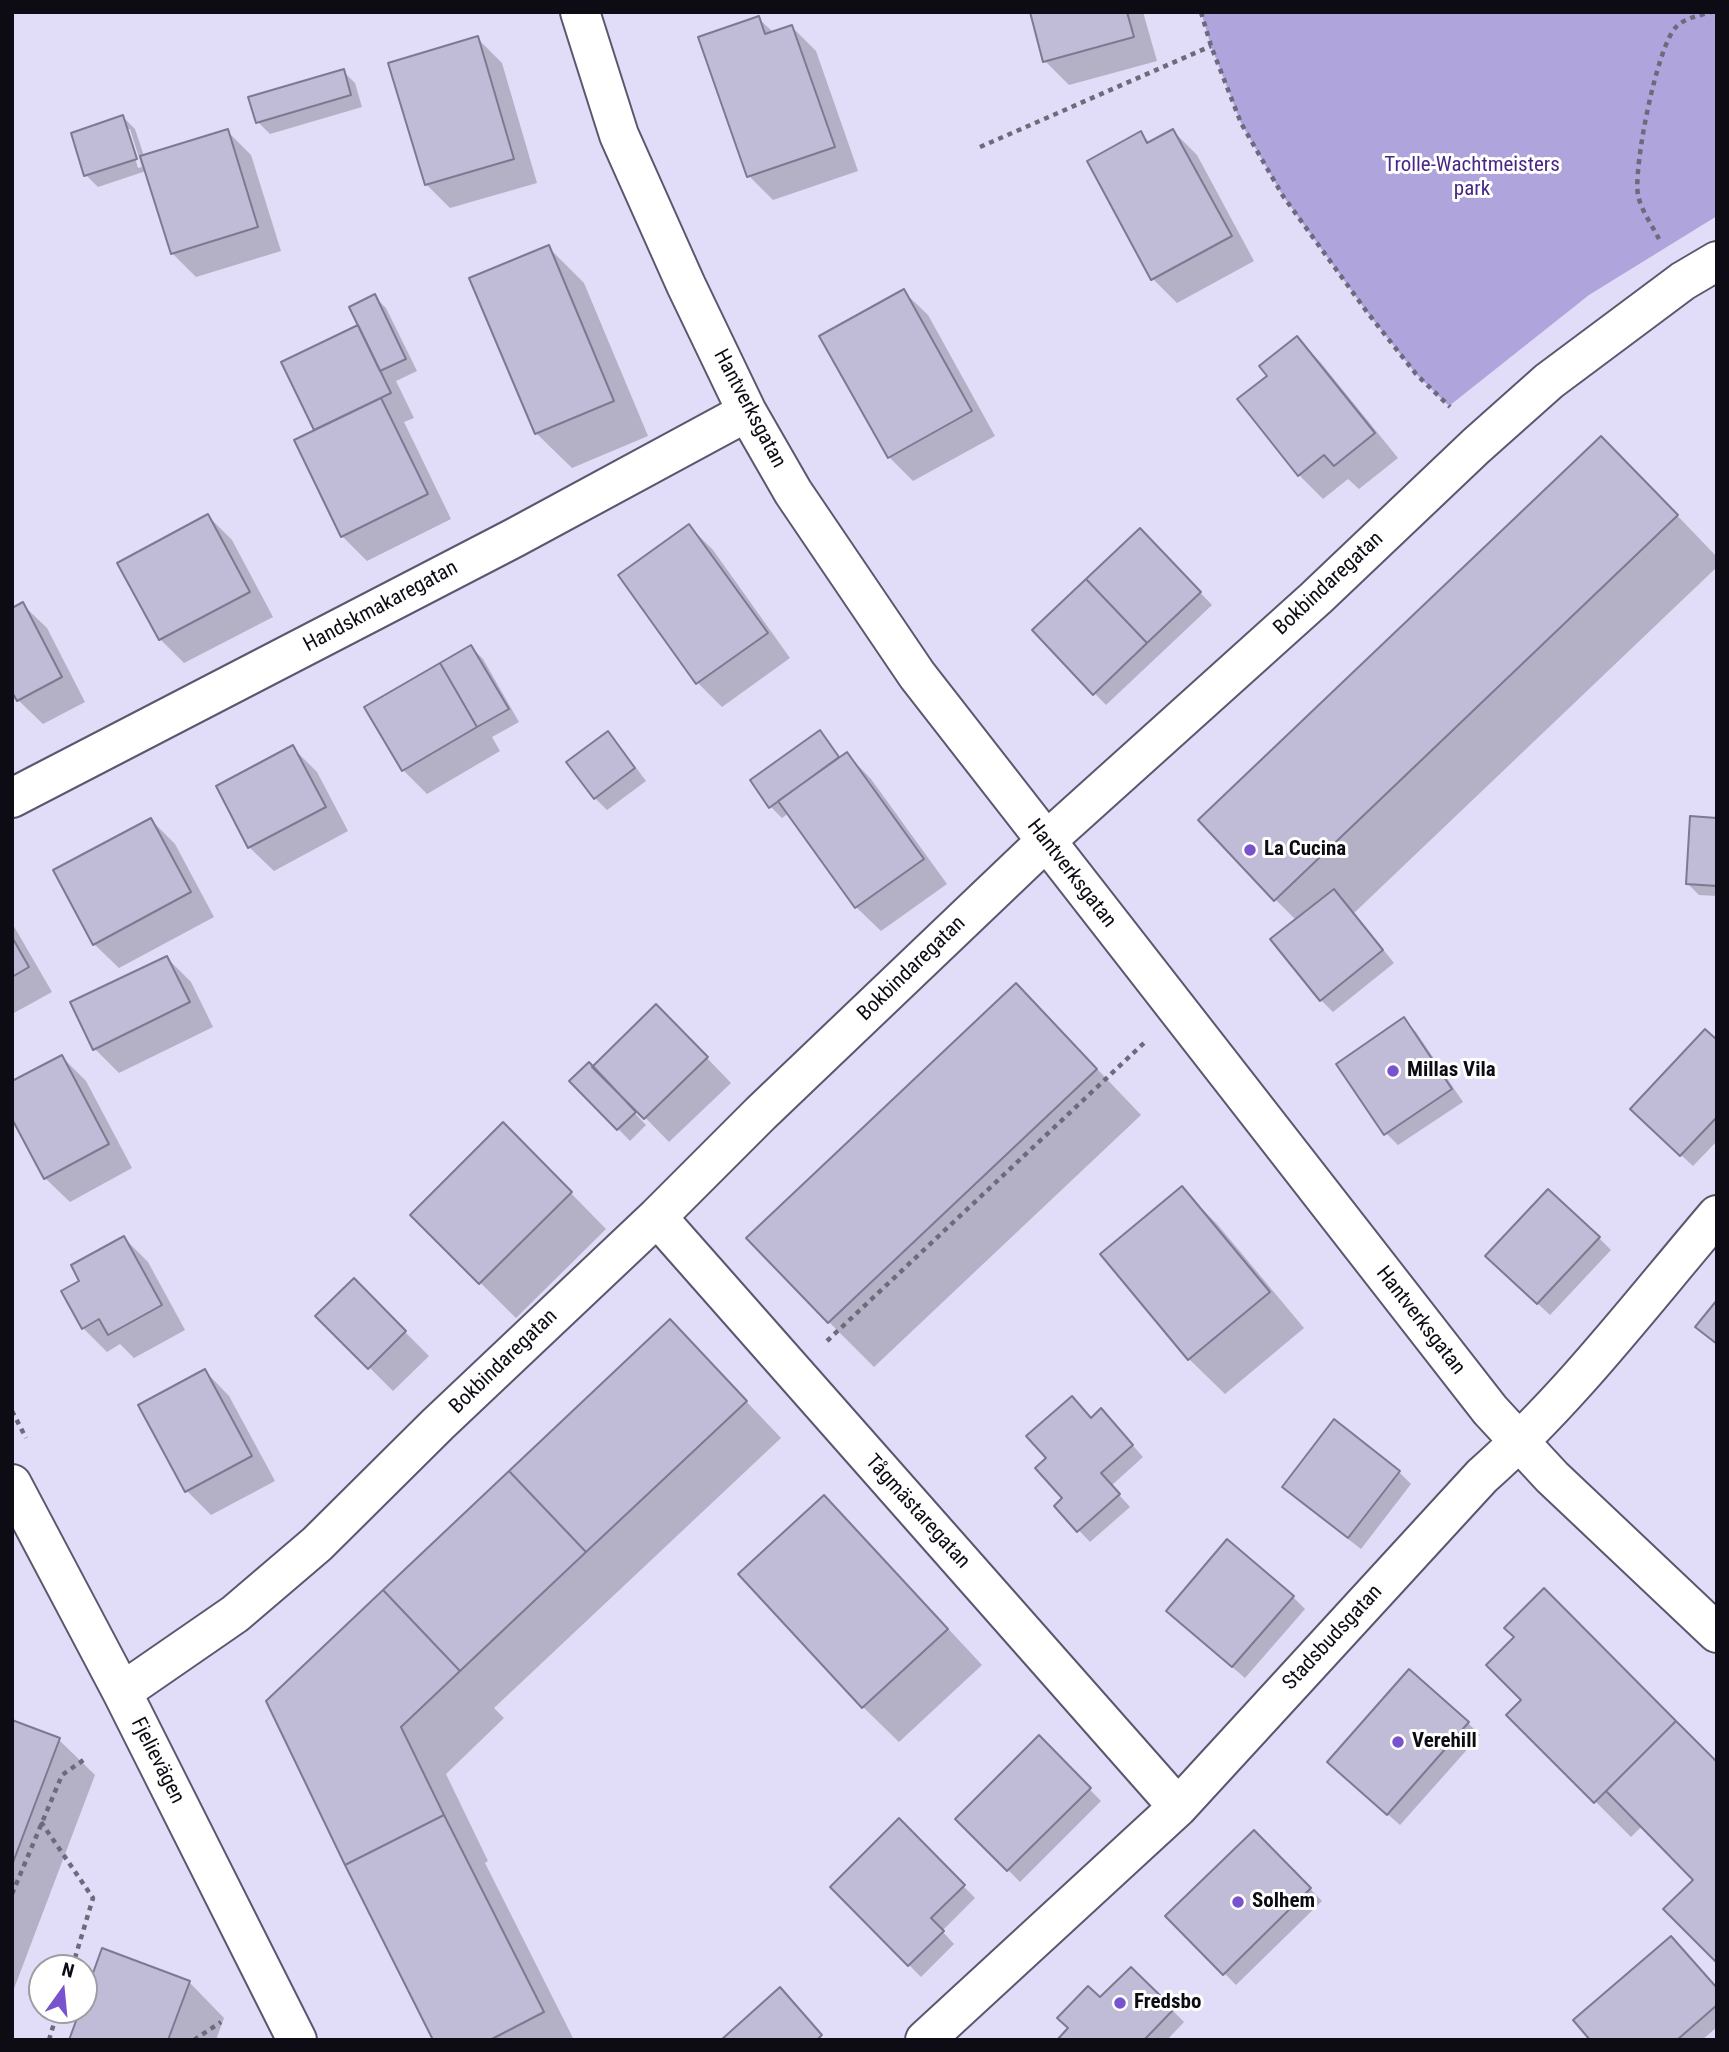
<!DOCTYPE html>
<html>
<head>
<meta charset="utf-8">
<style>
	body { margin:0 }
	#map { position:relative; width:1729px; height:2052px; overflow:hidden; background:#e1dcf8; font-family:"Roboto Condensed",sans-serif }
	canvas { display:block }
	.frame { position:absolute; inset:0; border:14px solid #0d0b14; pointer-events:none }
	.north { position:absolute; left:28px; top:1954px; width:70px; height:70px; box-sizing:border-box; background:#fff; border:2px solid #9e9da1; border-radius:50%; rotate:15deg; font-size:19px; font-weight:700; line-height:28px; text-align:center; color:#0d0b14 }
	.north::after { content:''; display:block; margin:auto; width:24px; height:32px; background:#7953cd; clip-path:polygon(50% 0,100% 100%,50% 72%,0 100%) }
</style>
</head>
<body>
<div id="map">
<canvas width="1729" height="2052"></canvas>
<div class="frame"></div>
<div class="north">N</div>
</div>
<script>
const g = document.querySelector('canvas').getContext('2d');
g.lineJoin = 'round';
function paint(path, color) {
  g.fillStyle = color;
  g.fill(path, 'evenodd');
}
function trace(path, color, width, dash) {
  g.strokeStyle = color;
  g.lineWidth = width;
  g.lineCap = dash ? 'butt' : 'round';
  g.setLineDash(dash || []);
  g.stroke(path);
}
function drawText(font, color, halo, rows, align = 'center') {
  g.font = font + ' "Roboto Condensed",sans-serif';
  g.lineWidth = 6;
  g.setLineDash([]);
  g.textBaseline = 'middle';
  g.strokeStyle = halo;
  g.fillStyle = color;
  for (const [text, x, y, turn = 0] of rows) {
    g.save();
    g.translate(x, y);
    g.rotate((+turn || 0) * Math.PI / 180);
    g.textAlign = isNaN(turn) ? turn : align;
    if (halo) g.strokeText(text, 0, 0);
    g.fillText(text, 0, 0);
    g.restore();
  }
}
paint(new Path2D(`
	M1201,12H1717V216L1589,295L1449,406L1416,374L1367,312L1283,196L1241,123L1211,46Z`), '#b0a4dd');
paint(new Path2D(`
	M1032,12H1143L1157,61L1069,85L1045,61Z
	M758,18L774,33L792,27L816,51L858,171L773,200L749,176Z
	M477,38L502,63L537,183L450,208L426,184Z
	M343,71L355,83L362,107L270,134L258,122L251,99Z
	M123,117L135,129L144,156L227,131L251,155L281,251L196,277L172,253L146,171L98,187L86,175ZM126,129H130L142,167L138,168Z
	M1173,131L1197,155L1254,261L1177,303L1153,279L1089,162L1140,133L1150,143Z
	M548,247L584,283L648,436L572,468L536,433Z
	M903,291L928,315L995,436L913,481L889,457Z
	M374,296L386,308L417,371L396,381L414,418L404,422L451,519L367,561L342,536L296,441L317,431L284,363L360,325Z
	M1297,338L1321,363L1398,458L1359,489L1348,479L1323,499L1299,475L1269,376Z
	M1647,484L1717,557V567L1354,913L1394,963L1333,1012L1321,1000L1273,939L1297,921L1275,899Z
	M208,516L232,540L273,617L184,663L160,639Z
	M689,526L713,550L790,658L722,707L698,683L620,575Z
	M1140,530L1212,605L1106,705L1034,630Z
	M22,604L47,628L85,702L43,724L18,700Z
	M471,647L483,659L519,722L492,737L500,751L427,794L403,770Z
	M819,732L841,758L847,754L871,779L947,884L881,931L856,907L789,813L782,818L771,807Z
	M608,734L619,745L646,781L607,810L595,798L569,763Z
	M293,748L317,772L348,831L274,871L249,847Z
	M1717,819V896L1699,895L1687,883Z
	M151,820L175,844L214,917L119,968L94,944Z
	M12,923L52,992L12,1014Z
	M167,958L191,982L213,1027L119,1073L95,1049L73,1003Z
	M1404,1020L1416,1032L1463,1102L1398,1145L1386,1133Z
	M680,1030L731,1083L669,1142L632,1104L629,1107L646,1125L630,1141L572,1081L593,1069Z
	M1061,1031L1141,1115L874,1367L829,1322Z
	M1717,1042V1141L1693,1166L1644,1121Z
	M62,1057L86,1081L132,1168L70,1202L45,1178Z
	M503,1124L606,1229L516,1318L412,1215Z
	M1182,1189L1217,1224L1304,1328L1225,1394L1189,1359Z
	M124,1238L148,1262L185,1330L134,1358L120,1344L107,1352L83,1328L82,1282Z
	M1599,1238L1611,1250L1550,1315L1500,1268Z
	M354,1281L429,1356L393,1391L318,1316Z
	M670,1321L781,1438L494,1708L504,1718L446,1774L488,1861L485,1863L574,2040H435L268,1702Z
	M205,1371L229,1396L275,1481L211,1515L187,1491Z
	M1091,1419L1113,1423L1143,1457L1111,1486L1130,1507L1090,1542L1056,1506L1065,1499L1048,1458Z
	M1334,1422L1399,1472L1411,1484L1361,1549L1296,1499L1284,1487Z
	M859,1533L982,1665L899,1742L863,1707L741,1574Z
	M1293,1597L1305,1609L1245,1678L1180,1622Z
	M1509,1715L1717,1765L1695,1880L1642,1826L1631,1837Z
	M12,1722L59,1740L95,1775L12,1994Z
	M1468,1723L1480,1735L1400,1825L1341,1773Z
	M1039,1738L1101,1801L1020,1882L958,1819Z
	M899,1821L975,1898L942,1931L954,1944L921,1977L832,1887Z
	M1254,1832L1322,1901L1236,1985L1168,1916Z
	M1131,1969L1184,2022L1167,2040H1059Z
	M189,1982L224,2018L216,2040H70L81,2010H84V2003Z
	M1717,1989V2027L1702,2040H1593Z`), '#0003');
const building = new Path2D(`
	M1030,12H1127L1134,37L1043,62Z
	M759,16L765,34L792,25L835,147L747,177L698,37Z
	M478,36L514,159L425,185L388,63Z
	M344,69L351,95L256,123L248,97Z
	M123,115L137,159L84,176L71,133Z
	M228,129L258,227L171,254L140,156Z
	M1173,129L1232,236L1151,280L1087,161L1141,131L1147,143Z
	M549,245L614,401L535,434L469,278Z
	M904,289L972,411L888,458L819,336Z
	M375,294L406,359L380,371L349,307Z
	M358,325L391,393L314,430L281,362Z
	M1297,336L1375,433L1334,466L1324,455L1298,476L1237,399L1267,376L1259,366Z
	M381,398L428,494L341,537L294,440Z
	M1601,436L1678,515L1274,901L1198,820Z
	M208,514L250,592L159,640L117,563Z
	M689,524L768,633L696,684L618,575Z
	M1140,528L1201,592L1147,643L1086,579Z
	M1086,579L1147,643L1093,695L1032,630Z
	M23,602L62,677L17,701L12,692V608Z
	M471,645L509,709L477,727L440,663Z
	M440,663L477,727L402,771L364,707Z
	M820,730L839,757L769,808L750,780Z
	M608,731L635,768L594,799L566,762Z
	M293,745L326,807L248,848L216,786Z
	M847,752L924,859L855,908L778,801Z
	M1690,816L1717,818V886L1686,884Z
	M151,818L191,892L93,945L53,870Z
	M1334,889L1383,950L1320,1001L1270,939Z
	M12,937L29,967L12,977Z
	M167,956L190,1002L93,1050L70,1002Z
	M1016,983L1097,1069L828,1323L746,1238Z
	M656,1004L708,1057L644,1119L592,1067Z
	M1404,1017L1452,1089L1384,1135L1336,1064Z
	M1705,1029L1717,1040V1117L1680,1156L1630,1109Z
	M62,1055L109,1144L44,1179L12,1119V1081Z
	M589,1062L636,1112L617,1130L569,1081Z
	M503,1122L572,1192L479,1284L410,1215Z
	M1182,1186L1270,1292L1188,1360L1100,1254Z
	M1548,1189L1600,1237L1537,1304L1485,1256Z
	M124,1236L162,1305L108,1335L99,1319L82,1329L61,1291L79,1281L71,1265Z
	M354,1278L406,1331L368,1369L315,1316Z
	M1717,1300V1344L1695,1327Z
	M670,1319L747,1401L586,1552L509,1471Z
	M205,1369L252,1456L185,1492L138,1405Z
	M1072,1396L1091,1418L1101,1408L1133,1445L1101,1473L1120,1494L1077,1532L1054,1506L1062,1498L1035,1468L1046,1458L1026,1436Z
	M1334,1419L1400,1471L1348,1538L1282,1487Z
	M509,1471L586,1552L460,1671L383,1590Z
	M824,1495L948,1629L862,1708L738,1574Z
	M1227,1539L1294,1596L1232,1667L1166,1611Z
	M1544,1588L1676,1721L1594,1803L1506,1715L1521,1700L1486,1665L1514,1637L1504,1628Z
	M383,1590L460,1671L401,1727L444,1815L345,1865L266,1701Z
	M1409,1669L1469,1722L1387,1815L1327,1762Z
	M12,1720L60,1738L12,1865Z
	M1676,1721L1717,1762V1963L1663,1909L1693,1880L1606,1791Z
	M1039,1735L1091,1788L1007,1871L955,1819Z
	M444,1815L544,2012L490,2040H433L345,1865Z
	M899,1818L965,1885L931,1918L944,1931L908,1966L830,1887Z
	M1254,1830L1311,1888L1223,1975L1165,1916Z
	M1671,1936L1717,1988V2005L1677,2040H1590L1573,2020Z
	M102,1948L190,1981L168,2040H69L80,2010H84V1998Z
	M1131,1967L1174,2009L1144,2040H1057L1068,2028L1057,2018L1088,1986L1100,1997Z
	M780,1987L822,2035L817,2040H721Z`);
paint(building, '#c0bbd6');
trace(building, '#7e7992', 2);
const minor = new Path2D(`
	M580,12L619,135L686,285L747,412L793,492L917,675L1490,1410L1552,1477L1717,1633
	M12,798L514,538L747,412
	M657,1217L1178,1807
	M12,1484L122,1692L297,2040
	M122,1692L235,1614L317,1544L438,1424L657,1217L761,1113L1045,842L1316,598L1476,446L1549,381L1683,281L1717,261
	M925,2040L1178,1807L1482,1476C1570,1398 1641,1304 1717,1215`);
trace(minor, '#5b576e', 42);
trace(new Path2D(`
	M1201,12L1211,46L1241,123L1283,196L1367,312L1416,374L1450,407
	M980,147L1211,46
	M1659,239C1652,225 1641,210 1638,195C1633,168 1657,46 1676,27C1685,18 1698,16 1711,12
	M827,1341L1145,1042
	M12,1411L26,1438
	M41,1822L93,1898L72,1968
	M12,1894L62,1775L85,1759
	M49,2040L58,2010
	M194,2040L221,2022`), '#6d6a7b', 4.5, [5, 5]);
trace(minor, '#fff', 38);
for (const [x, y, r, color] of [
	[1250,850,7,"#7953cd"],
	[1393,1071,7,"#7953cd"],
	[1398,1742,7,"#7953cd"],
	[1238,1902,7,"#7953cd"],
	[1120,2003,7,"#7953cd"]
]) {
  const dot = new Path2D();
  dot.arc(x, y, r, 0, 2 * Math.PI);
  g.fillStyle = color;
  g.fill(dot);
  trace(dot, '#fff', 2.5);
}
drawText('21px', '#482685', '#fff', [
	["Trolle-Wachtmeisters",1472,166],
	["park",1472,190]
]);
drawText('21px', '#0d0b14', '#fff', [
	["Hantverksgatan",749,409,62],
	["Bokbindaregatan",1329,584,-43],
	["Handskmakaregatan",381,607,-28],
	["Hantverksgatan",1071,874,52],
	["Bokbindaregatan",912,969,-44],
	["Hantverksgatan",1420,1321,52],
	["Bokbindaregatan",504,1362,-44],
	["Tågmästaregatan",917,1512,48],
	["Stadsbudsgatan",1333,1638,-47],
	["Fjelievägen",157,1761,63]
]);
drawText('bold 21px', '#0d0b14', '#fff', [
	["La Cucina",1264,850],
	["Millas Vila",1407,1071],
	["Verehill",1412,1742],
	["Solhem",1252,1902],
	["Fredsbo",1134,2003]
], 'left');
</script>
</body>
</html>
